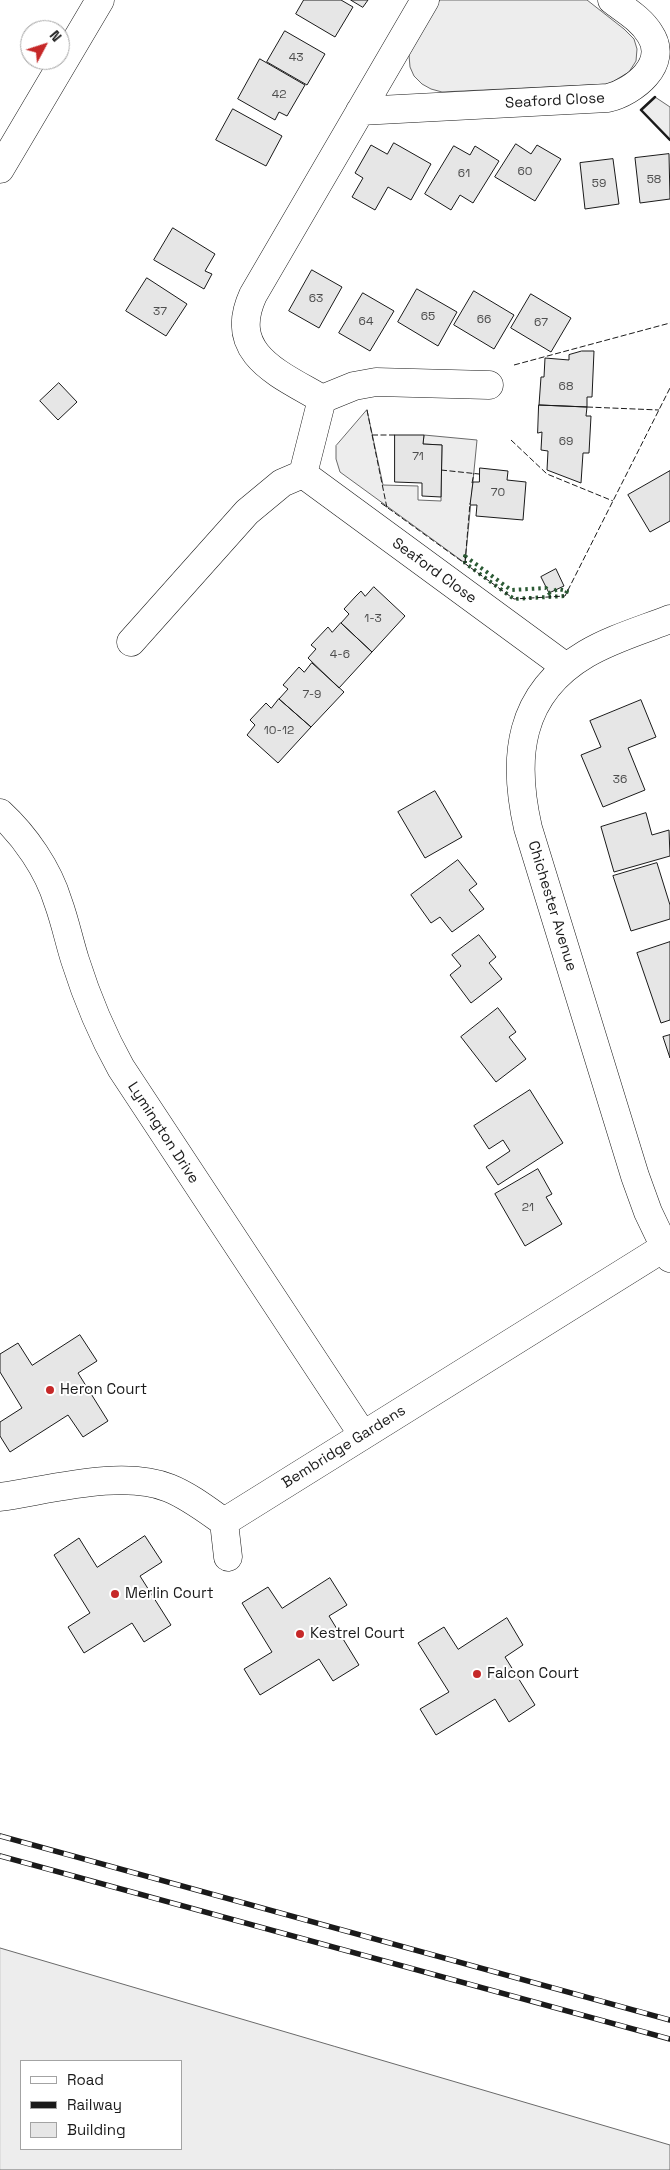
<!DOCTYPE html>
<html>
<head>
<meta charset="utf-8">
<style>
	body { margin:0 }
	#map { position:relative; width:670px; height:2170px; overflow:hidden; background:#fff; font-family:"Space Grotesk",sans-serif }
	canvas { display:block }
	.legend { position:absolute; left:20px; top:2060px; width:162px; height:90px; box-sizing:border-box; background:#fff; border:1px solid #a3a3a3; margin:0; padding:6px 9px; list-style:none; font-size:15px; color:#1a1a1a }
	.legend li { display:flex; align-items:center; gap:10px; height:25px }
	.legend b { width:25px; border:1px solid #a3a3a3 }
	.north { position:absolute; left:20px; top:20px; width:50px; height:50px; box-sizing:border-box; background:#fff; border:1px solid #a3a3a3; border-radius:50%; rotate:50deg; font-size:14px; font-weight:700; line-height:20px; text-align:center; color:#1a1a1a }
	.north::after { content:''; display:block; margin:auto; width:18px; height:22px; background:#c62828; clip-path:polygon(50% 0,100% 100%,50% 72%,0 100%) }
</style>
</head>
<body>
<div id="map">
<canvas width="670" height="2170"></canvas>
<ul class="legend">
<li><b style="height:6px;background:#fff"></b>Road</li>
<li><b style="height:6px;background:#1a1a1a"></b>Railway</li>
<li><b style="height:14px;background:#e6e6e6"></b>Building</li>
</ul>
<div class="north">N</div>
</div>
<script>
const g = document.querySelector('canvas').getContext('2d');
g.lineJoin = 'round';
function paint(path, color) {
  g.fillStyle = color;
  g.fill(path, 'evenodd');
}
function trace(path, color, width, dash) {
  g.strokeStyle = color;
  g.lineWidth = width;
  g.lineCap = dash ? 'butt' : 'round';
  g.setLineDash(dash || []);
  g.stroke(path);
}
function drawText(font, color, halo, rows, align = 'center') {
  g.font = font + ' "Space Grotesk",sans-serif';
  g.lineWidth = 4;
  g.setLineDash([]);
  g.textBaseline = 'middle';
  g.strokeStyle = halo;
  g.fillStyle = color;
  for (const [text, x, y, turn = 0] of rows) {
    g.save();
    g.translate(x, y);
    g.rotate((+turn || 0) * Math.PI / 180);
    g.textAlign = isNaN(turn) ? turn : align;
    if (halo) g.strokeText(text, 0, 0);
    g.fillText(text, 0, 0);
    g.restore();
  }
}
const built = new Path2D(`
	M440,0H587L624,29L634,39L637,49L636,61L629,72L609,84L442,92L431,89L422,84L414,76L410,67L409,55Z
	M655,97L670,107V140L641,110Z
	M367,410L383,485L418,486V500L441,501L442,445L423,444L424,435L477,440L465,563L340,472L336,459V446Z
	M0,1948L670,2145V2170H0ZM21,2061H181V2149H21Z`);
paint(built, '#ededed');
trace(built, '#6a6a6a', 1);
const building = new Path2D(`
	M304,0H341L353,7L335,37L296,14Z
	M351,0H368L363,7Z
	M285,31L325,54L307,85L267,62Z
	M260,59L305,85L287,116L279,112L275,120L238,99Z
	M233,109L282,136L266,166L216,140Z
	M394,143L431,164L411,200L388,187L375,210L352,197L363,178L355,173L371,145L387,154Z
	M516,144L531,154L537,145L561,159L535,201L495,177Z
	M454,146L470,155L475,146L499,161L473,203L460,195L451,210L425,194Z
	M669,154L670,199L640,203L635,158Z
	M613,159L619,204L585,209L580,163Z
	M173,228L215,254L205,271L212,274L204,289L154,260Z
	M312,270L342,287L319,328L289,311Z
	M147,278L187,304L166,336L126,311Z
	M417,289L457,312L438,346L398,322Z
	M474,291L514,315L494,349L454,325Z
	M363,293L394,311L370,351L339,333Z
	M531,294L571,318L551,352L511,328Z
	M582,351H594L592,397H587V407L539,405L541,377H544L545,358L569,360V355Z
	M59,383L77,402L58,420L40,401Z
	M539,405L587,407L586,416H591L589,453H583L581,483L547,470L548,451L541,450L542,432L538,433Z
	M395,435H424L423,444L442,445L441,497L422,496V483L395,482Z
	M480,468L508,471L507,480L526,482L523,520L476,516L477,505H470L473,482H479Z
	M670,471V521L650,532L628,495Z
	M556,569L564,586L549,593L541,577Z
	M374,587L405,616L372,652L341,623L349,614L344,609L356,596L361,591L365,596Z
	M341,623L372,652L339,688L308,658L316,649L311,645L328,627L332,632Z
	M312,663L344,692L311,727L279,699L288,689L283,685L299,667L304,672Z
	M279,699L311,727L278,763L247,735L255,725L250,720L266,703L271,708Z
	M641,700L656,737L628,748L645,790L603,807L581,755L601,747L590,721Z
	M435,791L462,837L425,858L398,812Z
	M646,813L652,835L669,830L670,856L614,872L601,827Z
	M458,860L477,884L469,890L484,909L452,932L440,917L431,923L411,895Z
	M657,863L670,905V919L631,931L613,876Z
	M479,935L496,957L489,963L502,979L471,1003L450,975L461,966L452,955Z
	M670,942V1020L661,1023L637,953Z
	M498,1008L516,1032L509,1037L526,1059L496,1082L461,1037Z
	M670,1035V1058L663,1037Z
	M530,1090L563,1143L498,1185L486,1167L510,1151L503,1140L489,1149L474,1126Z
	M538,1169L552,1194L546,1197L562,1224L525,1246L495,1194Z
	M80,1335L97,1361L78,1373L108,1421L83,1437L68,1415L10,1452L0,1436V1422L22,1408L0,1372V1354L18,1343L32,1365Z
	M145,1536L162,1562L140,1576L171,1625L144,1642L132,1623L84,1653L68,1627L90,1613L54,1555L79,1538L97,1567Z
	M330,1578L347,1605L329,1616L359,1665L333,1681L319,1659L260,1695L244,1669L272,1652L242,1603L268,1587L282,1608Z
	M507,1618L523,1645L505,1657L535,1705L509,1722L495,1699L436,1735L420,1709L449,1692L418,1643L444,1627L458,1649Z`);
paint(building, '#e6e6e6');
trace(building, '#1a1a1a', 1);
const minor = new Path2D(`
	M425,0L253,295C226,354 280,374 322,399L303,474L566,667
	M360,111L608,98C633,92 670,64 650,34C641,19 625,10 612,0
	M0,169L100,0
	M322,399L354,386L376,382L489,385
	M670,619C642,630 611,639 586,654C518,694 512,758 528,828L635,1176L648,1212L670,1258
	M131,642L247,512L282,483L303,474
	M0,813C25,836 48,869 58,902C65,921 69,941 75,960C87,998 102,1034 121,1068L363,1435
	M0,1497C49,1490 123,1469 169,1488C189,1496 207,1510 224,1522L665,1247
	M224,1522L228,1557`);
trace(minor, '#1a1a1a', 29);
trace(minor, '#fff', 28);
const rail = new Path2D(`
	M0,1836L670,2020
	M0,1856L670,2039`);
trace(rail, '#1a1a1a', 5.5);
trace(rail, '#fff', 4, [11]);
trace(new Path2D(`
	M465,556L511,590L546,588L549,593L558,589L567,591L565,596L514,599L465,563Z`), '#2b5a34', 4, [2.5, 4]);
trace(new Path2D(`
	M514,365L670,323
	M587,407L659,410
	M367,410L387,508
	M372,435H395
	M511,440L547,474L613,501
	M441,470L479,474
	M472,483L474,473
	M381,503L514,599L565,596L670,388
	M465,563L470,503`), '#1a1a1a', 1, [6, 2.5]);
trace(new Path2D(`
	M655,97L641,110L670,140`), '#1a1a1a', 2.5);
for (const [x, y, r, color] of [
	[50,1390,5,"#c62828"],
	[115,1594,5,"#c62828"],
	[300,1634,5,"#c62828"],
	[477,1674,5,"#c62828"]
]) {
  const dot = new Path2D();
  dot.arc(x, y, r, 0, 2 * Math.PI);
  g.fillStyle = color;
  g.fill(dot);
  trace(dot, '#fff', 2);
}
drawText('12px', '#4d4d4d', null, [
	["43",296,58],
	["42",279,95],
	["60",525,172],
	["61",464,174],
	["58",654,180],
	["59",599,184],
	["63",316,299],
	["37",160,312],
	["65",428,317],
	["66",484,320],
	["64",366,322],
	["67",541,323],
	["68",566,387],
	["69",566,442],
	["71",418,457],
	["70",498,493],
	["1-3",373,619],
	["4-6",340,655],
	["7-9",312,695],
	["10-12",279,731],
	["36",620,780],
	["21",528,1208]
]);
drawText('15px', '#1a1a1a', '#fff', [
	["Seaford Close",555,101,-3],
	["Seaford Close",434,571,36],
	["Chichester Avenue",552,906,73],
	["Lymington Drive",163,1133,57],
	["Bembridge Gardens",344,1447,-32]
]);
drawText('15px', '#1a1a1a', '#fff', [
	["Heron Court",60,1390],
	["Merlin Court",125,1594],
	["Kestrel Court",310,1634],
	["Falcon Court",487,1674]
], 'left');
</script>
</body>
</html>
